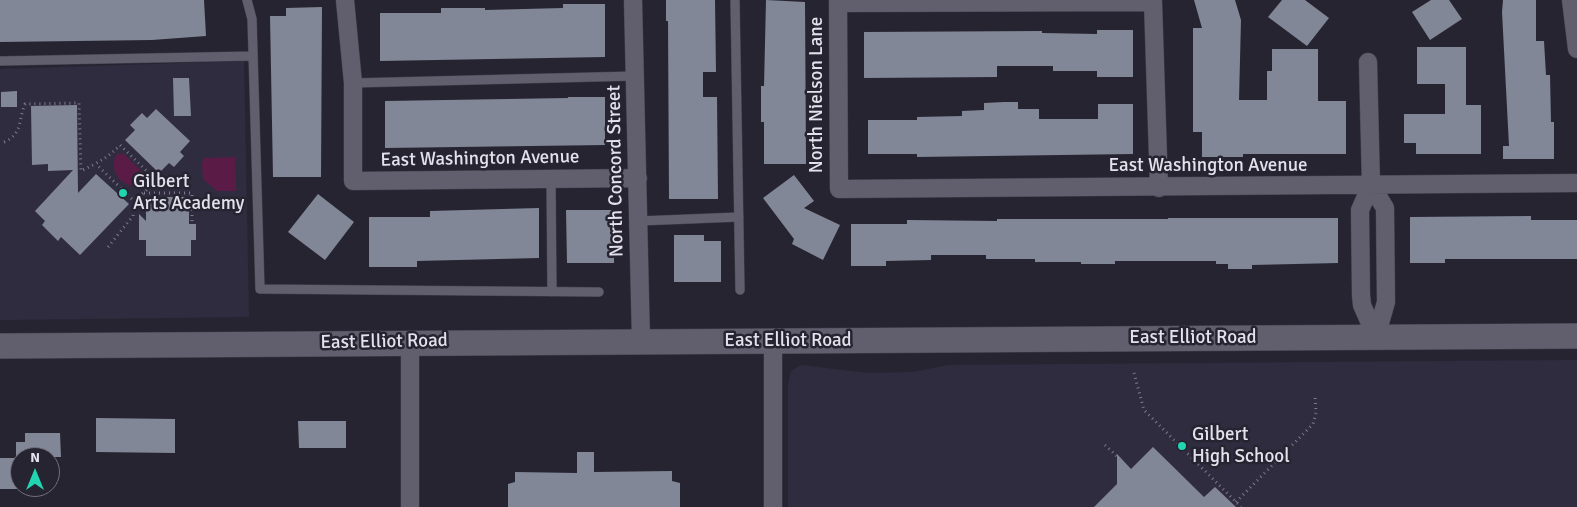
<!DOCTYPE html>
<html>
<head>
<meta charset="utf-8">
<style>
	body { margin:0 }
	#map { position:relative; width:1577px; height:507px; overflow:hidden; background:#272432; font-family:Signika,sans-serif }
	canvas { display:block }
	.north { position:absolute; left:10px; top:447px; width:50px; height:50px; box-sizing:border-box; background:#272432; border:1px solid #72707c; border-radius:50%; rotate:0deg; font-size:14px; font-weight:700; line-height:20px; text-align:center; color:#e3e1eb }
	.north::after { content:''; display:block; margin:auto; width:18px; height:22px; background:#20d5b0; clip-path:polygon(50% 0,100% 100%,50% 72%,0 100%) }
</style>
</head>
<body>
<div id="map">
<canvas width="1577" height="507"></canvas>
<div class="north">N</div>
</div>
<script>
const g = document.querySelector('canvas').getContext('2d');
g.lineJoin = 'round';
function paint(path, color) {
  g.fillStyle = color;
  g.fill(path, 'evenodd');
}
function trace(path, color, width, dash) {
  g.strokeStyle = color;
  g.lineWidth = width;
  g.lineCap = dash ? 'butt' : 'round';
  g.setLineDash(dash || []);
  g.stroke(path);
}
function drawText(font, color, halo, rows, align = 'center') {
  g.font = font + ' Signika,sans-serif';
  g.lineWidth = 5;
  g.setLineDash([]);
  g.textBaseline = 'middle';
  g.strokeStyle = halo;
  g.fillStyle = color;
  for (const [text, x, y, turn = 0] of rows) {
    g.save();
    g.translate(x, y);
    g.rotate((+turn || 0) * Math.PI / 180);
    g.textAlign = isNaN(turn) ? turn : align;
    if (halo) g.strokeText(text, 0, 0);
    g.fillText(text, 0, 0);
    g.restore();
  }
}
paint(new Path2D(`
	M244,61L249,317L0,320V69Z
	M1577,360V507H788V384L791,371L801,365L867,373L913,372L948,365Z`), '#302c40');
paint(new Path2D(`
	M117,153L120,155L123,153L149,179C130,197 105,175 117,153Z
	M235,157L236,191H217L203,179L202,163L204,158Z`), '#5a1c46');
paint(new Path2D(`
	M0,0H204L206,36L152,40L0,42Z
	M666,0H715L716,72H703V97H717L718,199H669L668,21H666Z
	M766,0L805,2L806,164H764V122H761V86H764Z
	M1194,0H1235L1241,20L1239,100H1267V71H1272V49H1318V101H1346V154H1243V157H1202V132H1193V28H1202Z
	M1282,0H1305L1329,18L1307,46L1268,17Z
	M1431,0H1449L1462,19L1430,40L1412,12Z
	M1503,0H1536V41H1544L1546,75H1550L1551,122H1554V159H1503V146H1509L1502,12Z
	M563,4H605V57L380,61V13H441V8H485V10L563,8Z
	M322,7L321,177H273L270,16H286V8Z
	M1097,30H1133V77H1097V71H1053V66H997V77L864,78V32L1042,31V33L1097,34Z
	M1417,47H1466V105H1481V154H1416V143H1404V114H1445V84H1417Z
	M173,78H189L191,116H174Z
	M17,91V107H1V92Z
	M568,97H605V145L385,148V101L568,98Z
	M1004,102H1018V109H1039V119H1098V104H1133V154L917,157V154H868V120H917V117L962,116V111L984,110V103Z
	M77,105L78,193L96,174L129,204L80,255L61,237L58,241L42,225L45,221L35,211L73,170L48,171V164L32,165L31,106Z
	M156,109L190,141L180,152L184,156L174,167L169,163L159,173L125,140L135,130L130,125L142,113L147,118Z
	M794,175L814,201L804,208L840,225L823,260L792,244L794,239L763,198Z
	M318,194L354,222L325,260L288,232Z
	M146,197H189V224H196V240H191V256H146V240H139V214L146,221Z
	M539,208V258L417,261V267H369V217H430V211Z
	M566,210H614V263H567Z
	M1531,216V220H1577V259H1445V263H1410V217Z
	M1168,218H1338V263L1252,265V269H1228V264H1216V261H1115V264H1081V262H1035V259H986V255H931V260L886,261V266H851V224H907V220L997,221V219H1168Z
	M674,235H704V241H721V282H674Z
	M96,418L175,419V453L96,452Z
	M298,421H346V448H299Z
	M25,433H60L61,457H16V442H25Z
	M1153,447L1204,497L1215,487L1236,507H1094L1117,484V454L1131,469Z
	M577,452H594V472L672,471V481L680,483V507H508V484L515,482V472L577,473Z
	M0,458H20V489H0Z`), '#818797');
const lane = new Path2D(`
	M247,0L252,19L260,289L599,292
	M735,0L740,290
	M0,61L253,56
	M353,83L635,76
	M551,179L552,292
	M639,221L739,217`);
const street = new Path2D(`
	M345,0L353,83V181L638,178
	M633,0L641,341
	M838,0L839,189L1577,183
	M1571,0L1577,49
	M838,3L1153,2L1159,188
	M1368,62L1371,185L1360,210L1361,295L1362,305L1376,337
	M1371,185L1385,208L1386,302L1376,337
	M773,341V507
	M410,342V507`);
const secondary = new Path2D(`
	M0,346L1577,336`);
trace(lane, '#43404b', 10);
trace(street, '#43404b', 19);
trace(secondary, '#43404b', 26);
trace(new Path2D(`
	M4,142C23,134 18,120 25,104L79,103L81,171C97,163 108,158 120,145L157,181L134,201L96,164
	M144,193H192V222
	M108,247L133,216L134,201
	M1134,373L1144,410L1241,507
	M1105,445L1121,460
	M1236,502L1313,424L1316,413L1315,396`), '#7e7b87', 3, [1, 4]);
trace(lane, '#615e6e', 9);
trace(street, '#615e6e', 18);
trace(secondary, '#615e6e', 25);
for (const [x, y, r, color] of [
	[123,193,5,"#20d5b0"],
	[1182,446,5,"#20d5b0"]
]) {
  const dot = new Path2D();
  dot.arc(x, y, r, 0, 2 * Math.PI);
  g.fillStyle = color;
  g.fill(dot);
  trace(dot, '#272432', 2);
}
drawText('19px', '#e3e1eb', '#272432', [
	["North Nielson Lane",817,95,-90],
	["East Washington Avenue",480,159,-1],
	["East Washington Avenue",1208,166],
	["North Concord Street",616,171,-91],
	["East Elliot Road",1193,338],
	["East Elliot Road",788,341],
	["East Elliot Road",384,342,-1]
]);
drawText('19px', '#e3e1eb', '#272432', [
	["Gilbert",133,182],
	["Arts Academy",133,204],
	["Gilbert",1192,435],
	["High School",1192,457]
], 'left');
</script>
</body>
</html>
